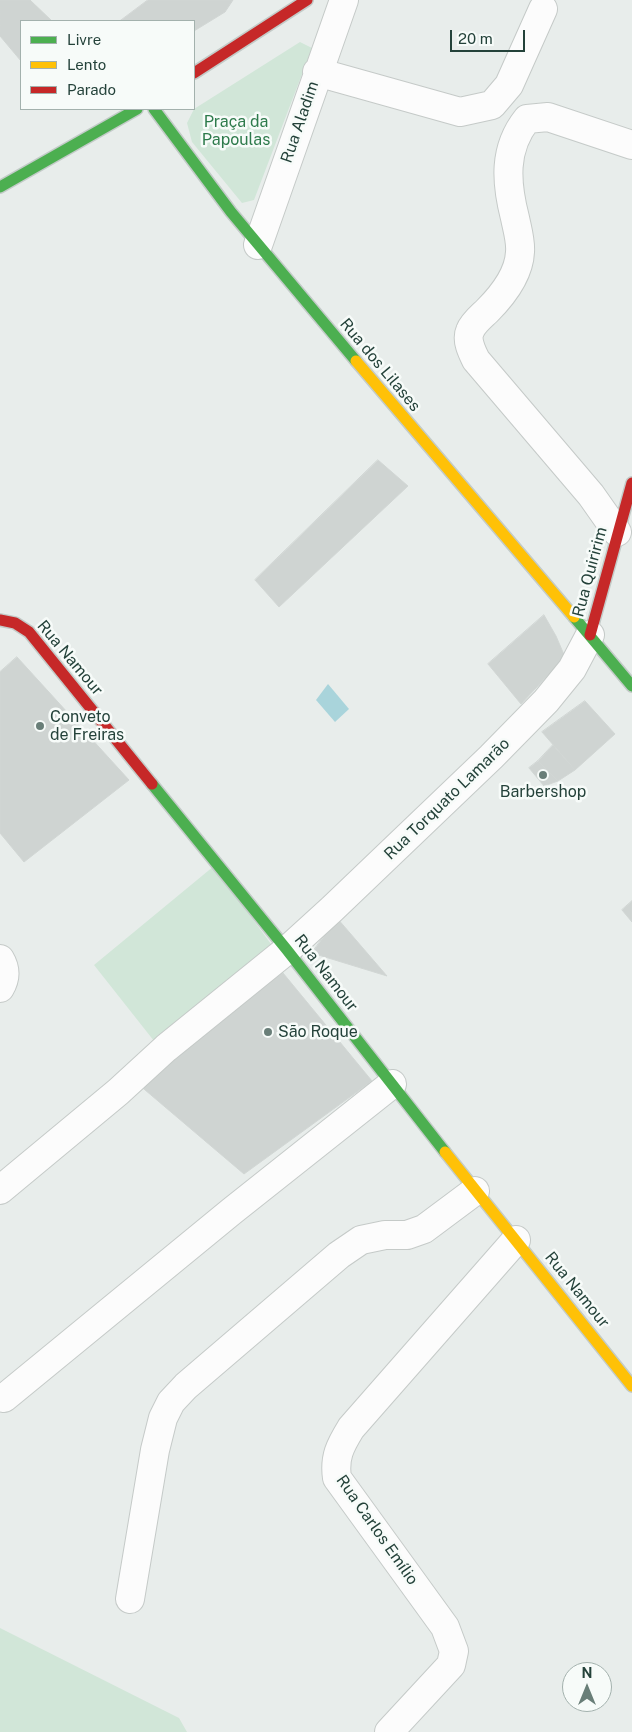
<!DOCTYPE html>
<html>
<head>
<meta charset="utf-8">
<style>
	body { margin:0 }
	#map { position:relative; width:632px; height:1732px; overflow:hidden; background:#e8edeb; font-family:"Public Sans",sans-serif }
	canvas { display:block }
	.legend { position:absolute; left:20px; top:20px; width:175px; height:90px; box-sizing:border-box; background:#f7fbf9; border:1px solid #a3b1ad; margin:0; padding:6px 9px; list-style:none; font-size:15px; color:#24423a }
	.legend li { display:flex; align-items:center; gap:10px; height:25px }
	.legend b { width:25px; border:1px solid #a3b1ad }
	.north { position:absolute; left:562px; top:1662px; width:50px; height:50px; box-sizing:border-box; background:#f7fbf9; border:1px solid #a3b1ad; border-radius:50%; rotate:0deg; font-size:14px; font-weight:700; line-height:20px; text-align:center; color:#24423a }
	.north::after { content:''; display:block; margin:auto; width:18px; height:22px; background:#697e78; clip-path:polygon(50% 0,100% 100%,50% 72%,0 100%) }
	.scale { position:absolute; left:450px; top:30px; width:75px; height:22px; box-sizing:border-box; border:2px solid #24423a; border-top:0; padding-left:6px; font-size:15px; line-height:18px; white-space:nowrap; color:#24423a; -webkit-text-stroke:4px #f7fbf9; paint-order:stroke }
</style>
</head>
<body>
<div id="map">
<canvas width="632" height="1732"></canvas>
<ul class="legend">
<li><b style="height:6px;background:#4caf50"></b>Livre</li>
<li><b style="height:6px;background:#ffc107"></b>Lento</li>
<li><b style="height:6px;background:#c62828"></b>Parado</li>
</ul>
<div class="north">N</div>
<div class="scale">20 m</div>
</div>
<script>
const g = document.querySelector('canvas').getContext('2d');
g.lineJoin = 'round';
function paint(path, color) {
  g.fillStyle = color;
  g.fill(path, 'evenodd');
}
function trace(path, color, width, dash) {
  g.strokeStyle = color;
  g.lineWidth = width;
  g.lineCap = dash ? 'butt' : 'round';
  g.setLineDash(dash || []);
  g.stroke(path);
}
function drawText(font, color, halo, rows, align = 'center') {
  g.font = font + ' "Public Sans",sans-serif';
  g.lineWidth = 5;
  g.setLineDash([]);
  g.textBaseline = 'middle';
  g.strokeStyle = halo;
  g.fillStyle = color;
  for (const [text, x, y, turn = 0] of rows) {
    g.save();
    g.translate(x, y);
    g.rotate((+turn || 0) * Math.PI / 180);
    g.textAlign = isNaN(turn) ? turn : align;
    if (halo) g.strokeText(text, 0, 0);
    g.fillText(text, 0, 0);
    g.restore();
  }
}
paint(new Path2D(`
	M300,42L312,48L254,200L242,203L192,142L187,123L194,109Z
	M214,866L287,966L283,973L267,983L158,1046L94,965Z
	M0,1628L179,1718L187,1732H0Z`), '#d1e6d8');
paint(new Path2D(`
	M328,684L349,709L335,722L316,700Z`), '#a9d4db');
const building = new Path2D(`
	M0,0H30L52,21H21V61L0,36Z
	M148,0H233L225,12L194,31V21H120Z
	M378,460L408,486L279,607L255,580Z
	M544,615L556,636L565,657L521,704L488,664Z
	M17,657L129,780L24,862L0,833V672Z
	M585,701L615,734L575,770L542,732Z
	M553,745L575,770L558,781L538,761Z
	M538,761L558,781L544,786L529,768Z
	M632,901V922L622,910Z
	M337,918L387,976L312,953Z
	M283,973L372,1081L244,1174L138,1084L267,983Z`);
paint(building, '#cfd4d2');
trace(building, '#d1d6d4', 1);
const street = new Path2D(`
	M317,72L460,112L492,105L509,85L543,9
	M258,245L344,0
	M617,532L591,495L476,360C472,352 466,340 470,331C473,323 482,316 487,311C503,295 519,275 520,252C521,241 517,228 515,218C506,183 503,149 527,119L548,117L632,145
	M0,959C6,969 6,978 0,988
	M0,1190L118,1092L166,1048L287,950L332,909L491,757L546,701L572,669L590,635
	M4,1398L232,1211L392,1084
	M130,1599L155,1450L163,1418L171,1402L186,1386L339,1255L361,1240L385,1235H407L424,1229L475,1191
	M389,1732L451,1665L454,1651L445,1627L337,1478C334,1457 340,1446 351,1428L516,1240`);
const fast = new Path2D(`
	M154,109L231,212L356,361
	M0,187L137,109
	M574,617L632,686
	M152,784L287,950L445,1152`);
const slow = new Path2D(`
	M356,361L574,617
	M445,1152L632,1386`);
const jam = new Path2D(`
	M194,73L307,0
	M0,620L15,623L29,632L152,784
	M590,635L632,483`);
trace(street, '#c5cac8', 30);
trace(fast, '#c3cbc8', 14);
trace(slow, '#c3cbc8', 14);
trace(jam, '#c3cbc8', 14);
trace(street, '#fcfcfc', 28);
trace(fast, '#4caf50', 11);
trace(slow, '#ffc107', 11);
trace(jam, '#c62828', 11);
for (const [x, y, r, color] of [
	[40,726,5,"#697e78"],
	[543,775,5,"#697e78"],
	[268,1032,5,"#697e78"]
]) {
  const dot = new Path2D();
  dot.arc(x, y, r, 0, 2 * Math.PI);
  g.fillStyle = color;
  g.fill(dot);
  trace(dot, '#f7fbf9', 2);
}
drawText('16px', '#2d7a4b', '#f7fbf9', [
	["Praça da",236,122],
	["Papoulas",236,140]
]);
drawText('16px', '#24423a', '#f7fbf9', [
	["Rua Aladim",300,122,-71],
	["Rua dos Lilases",380,365,50],
	["Rua Quiririm",590,572,-75],
	["Rua Namour",70,658,50],
	["Rua Torquato Lamarão",447,799,-44],
	["Rua Namour",326,973,52],
	["Rua Namour",577,1290,51],
	["Rua Carlos Emílio",377,1530,55]
]);
drawText('16px', '#24423a', '#f7fbf9', [
	["Conveto",50,717],
	["de Freiras",50,735],
	["Barbershop",543,792,"center"],
	["São Roque",278,1032]
], 'left');
</script>
</body>
</html>
